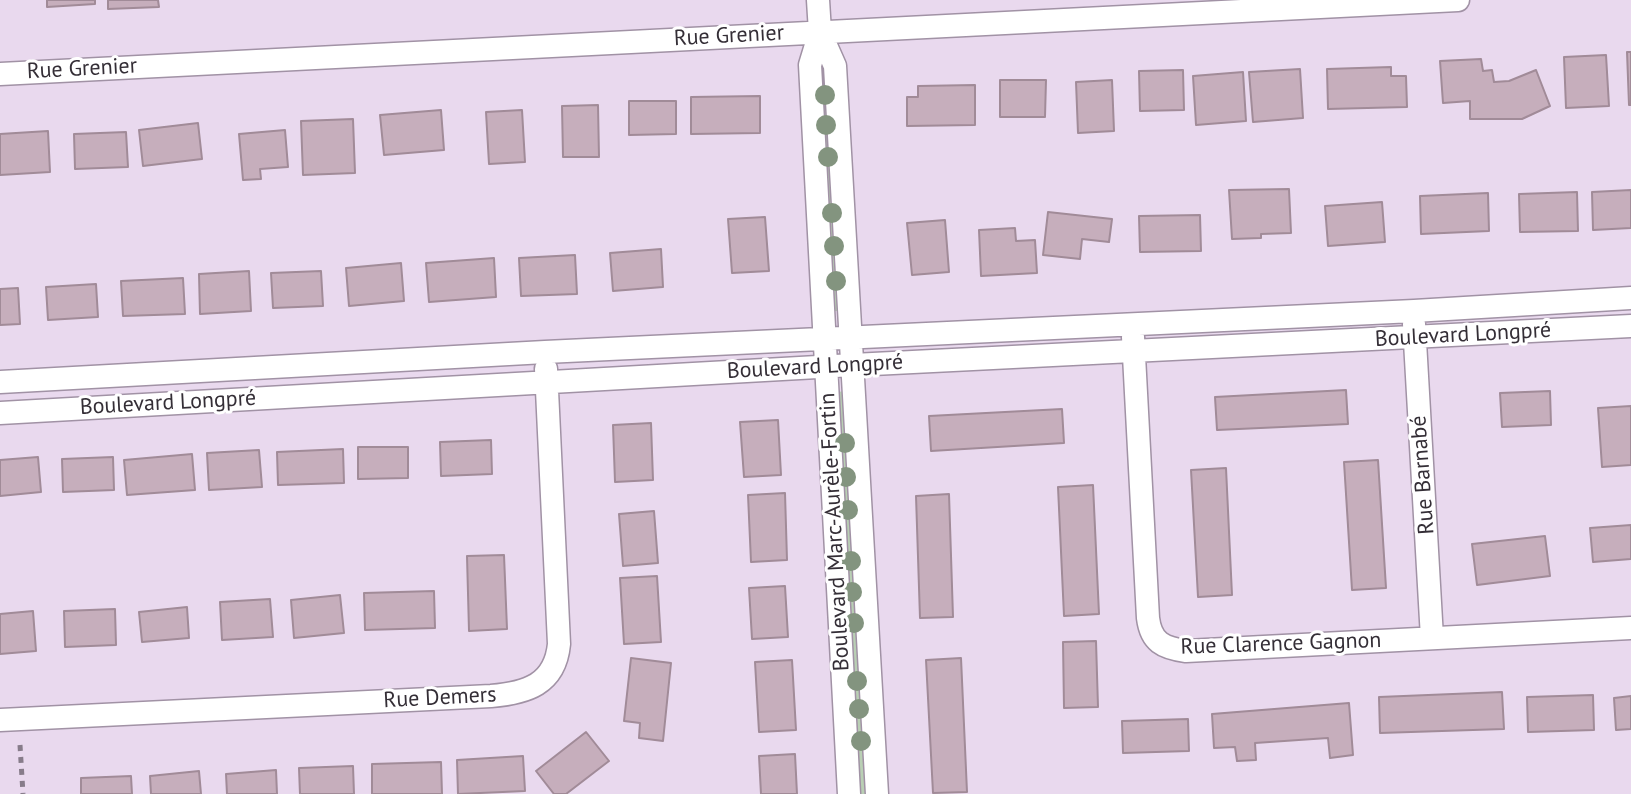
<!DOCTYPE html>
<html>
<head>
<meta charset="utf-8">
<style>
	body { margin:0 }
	canvas { display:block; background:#e9d9ee }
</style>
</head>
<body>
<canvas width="1631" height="794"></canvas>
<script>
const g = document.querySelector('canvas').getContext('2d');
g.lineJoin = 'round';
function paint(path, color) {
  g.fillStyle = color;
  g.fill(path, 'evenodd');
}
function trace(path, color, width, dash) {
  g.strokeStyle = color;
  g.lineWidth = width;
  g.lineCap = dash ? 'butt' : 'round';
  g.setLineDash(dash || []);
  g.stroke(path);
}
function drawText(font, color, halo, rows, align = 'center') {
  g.font = font + ' "PT Sans",sans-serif';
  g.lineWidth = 6;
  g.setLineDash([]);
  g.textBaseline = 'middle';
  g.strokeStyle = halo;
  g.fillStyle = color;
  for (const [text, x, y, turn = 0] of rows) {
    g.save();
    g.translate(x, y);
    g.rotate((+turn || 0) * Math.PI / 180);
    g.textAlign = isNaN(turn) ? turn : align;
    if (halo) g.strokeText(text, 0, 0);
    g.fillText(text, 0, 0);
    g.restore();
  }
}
paint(new Path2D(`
	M828,64L841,311H832L818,65Z
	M846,391L868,794H859L837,392Z`), '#b9cfb4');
const building = new Path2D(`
	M47,0H95V4L47,7Z
	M108,0H158L159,7L108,9Z
	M1627,52H1631V105H1629Z
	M1606,55L1609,106L1566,108L1564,57Z
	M1481,59L1483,71L1492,70L1494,82L1509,81L1536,70L1550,106L1522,119H1470V101L1443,103L1440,61Z
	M1391,67V76H1406L1407,107L1328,109L1327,69Z
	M1300,69L1303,118L1253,122L1249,72Z
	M1183,70L1184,110L1140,111L1139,71Z
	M1243,72L1246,121L1196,125L1193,76Z
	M1000,80H1046L1045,117H1000Z
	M1112,80L1114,131L1078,133L1076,82Z
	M975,85V125L907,126V97H918V86Z
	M760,96V133L691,134V97Z
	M629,101H676V134L629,135Z
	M598,105L599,157H563L562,106Z
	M441,110L444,150L384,155L380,115Z
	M522,110L525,162L489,164L486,112Z
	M353,119L355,173L303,175L301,121Z
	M198,123L202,159L143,166L139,130Z
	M285,130L288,167L260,169L261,179L243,180L239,134Z
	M48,131L50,172L0,175V134Z
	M126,132L128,167L75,169L74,134Z
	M1289,189L1291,233L1261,234V238L1232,239L1229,190Z
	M1631,190V228L1593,230L1592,192Z
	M1577,192L1578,231L1520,232L1519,194Z
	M1488,193L1489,231L1421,234L1420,196Z
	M1382,202L1385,242L1328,246L1325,206Z
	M1048,212L1112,219L1109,242L1082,239L1080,259L1043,255Z
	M1200,215L1201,251L1140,252L1139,216Z
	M765,217L769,271L732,273L728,219Z
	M945,220L949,272L912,275L907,223Z
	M1015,228L1016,241L1035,240L1037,273L981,276L979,230Z
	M661,249L663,287L613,291L610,253Z
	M575,255L577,294L521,296L519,258Z
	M494,258L496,297L429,302L426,263Z
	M401,263L404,301L349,306L346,268Z
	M249,271L251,311L200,314L199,274Z
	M321,271L323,306L273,308L271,273Z
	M183,278L185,314L123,316L121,281Z
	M96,284L98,317L48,320L46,287Z
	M18,288L20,324L0,325V289Z
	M1346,390L1348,424L1217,430L1215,397Z
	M1550,391L1551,425L1502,427L1500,393Z
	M1631,406V465L1602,467L1598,408Z
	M1062,409L1064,443L931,451L929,416Z
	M778,420L781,475L744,477L740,422Z
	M651,423L653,480L615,482L613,425Z
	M491,440L492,474L441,476L440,442Z
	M358,447H408V478L358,479Z
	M343,449L344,483L278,485L277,452Z
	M259,450L262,487L209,490L207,453Z
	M192,454L195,490L127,495L124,460Z
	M38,457L41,492L0,496V460Z
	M113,457L114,490L63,492L62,459Z
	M1378,460L1386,588L1352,590L1344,462Z
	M1226,468L1232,595L1198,597L1191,470Z
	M1093,485L1099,614L1064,616L1058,487Z
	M785,493L787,560L751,562L748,495Z
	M949,494L953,617L920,618L916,496Z
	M654,511L658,563L623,566L619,514Z
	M1631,525V559L1593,562L1590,528Z
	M1545,536L1550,576L1477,585L1472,544Z
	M504,555L507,629L469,631L467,556Z
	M657,576L661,642L624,644L620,578Z
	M785,586L788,637L752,639L749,588Z
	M434,591L435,628L365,630L364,593Z
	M340,595L344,633L294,638L291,600Z
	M270,599L273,637L222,640L220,602Z
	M187,607L189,638L142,642L139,612Z
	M115,609L116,645L65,647L64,611Z
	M33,611L36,651L0,654V614Z
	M1096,641L1098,707L1064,708L1063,642Z
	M631,658L671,663L663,741L639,738L640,723L624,721Z
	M961,658L967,792L933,793L926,660Z
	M792,660L796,730L759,732L755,662Z
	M1502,692L1504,729L1380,733L1379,697Z
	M1593,695L1594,730L1528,732L1527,697Z
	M1631,696V729L1616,730L1614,698Z
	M1349,703L1353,755L1330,758L1328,738L1255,743L1256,760L1237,761L1235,747L1214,748L1212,714Z
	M1188,719L1189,751L1123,753L1122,721Z
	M586,732L609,761L566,794H554L536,771Z
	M795,754L797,794H761L759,756Z
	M523,756L525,791L458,794L457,760Z
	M441,762L442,794H372V764Z
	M353,766L354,794H300L299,768Z
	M276,770L277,794H227L226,774Z
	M199,771L201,794H151L150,776Z
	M131,776L132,794H81V778Z`);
paint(building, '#c6aebc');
trace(building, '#a18b98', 2);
const minor = new Path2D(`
	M818,0L820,32L810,65L849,794
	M820,32L835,66L877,794
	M0,74L1458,0
	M1414,324L1432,638
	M1133,337L1148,618C1151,642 1163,648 1186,651L1631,628
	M0,382L545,352L1414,311L1631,298
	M0,413L853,365L1631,326
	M0,720L491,696C526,693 555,685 559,644L546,369`);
trace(minor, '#a192a5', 25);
trace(new Path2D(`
	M20,745L23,794`), '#877c8a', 5, [6, 6]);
trace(minor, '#fff', 22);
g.fillStyle = '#83947f';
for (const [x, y] of [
	[825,95],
	[826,125],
	[828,157],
	[832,213],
	[834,246],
	[836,281],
	[845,443],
	[846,477],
	[848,510],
	[851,561],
	[852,592],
	[854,623],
	[857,681],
	[859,709],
	[861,741]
]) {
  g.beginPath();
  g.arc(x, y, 10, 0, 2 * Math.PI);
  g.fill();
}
drawText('22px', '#342e36', '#fff', [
	["Rue Grenier",729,36,-3],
	["Rue Grenier",82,69,-3],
	["Boulevard Longpré",1463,335,-3],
	["Boulevard Longpré",815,367,-3],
	["Boulevard Longpré",168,403,-3],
	["Rue Barnabé",1423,475,-94],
	["Boulevard Marc-Aurèle-Fortin",835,532,-93],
	["Rue Clarence Gagnon",1281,644,-2],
	["Rue Demers",440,698,-3]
]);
</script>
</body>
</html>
